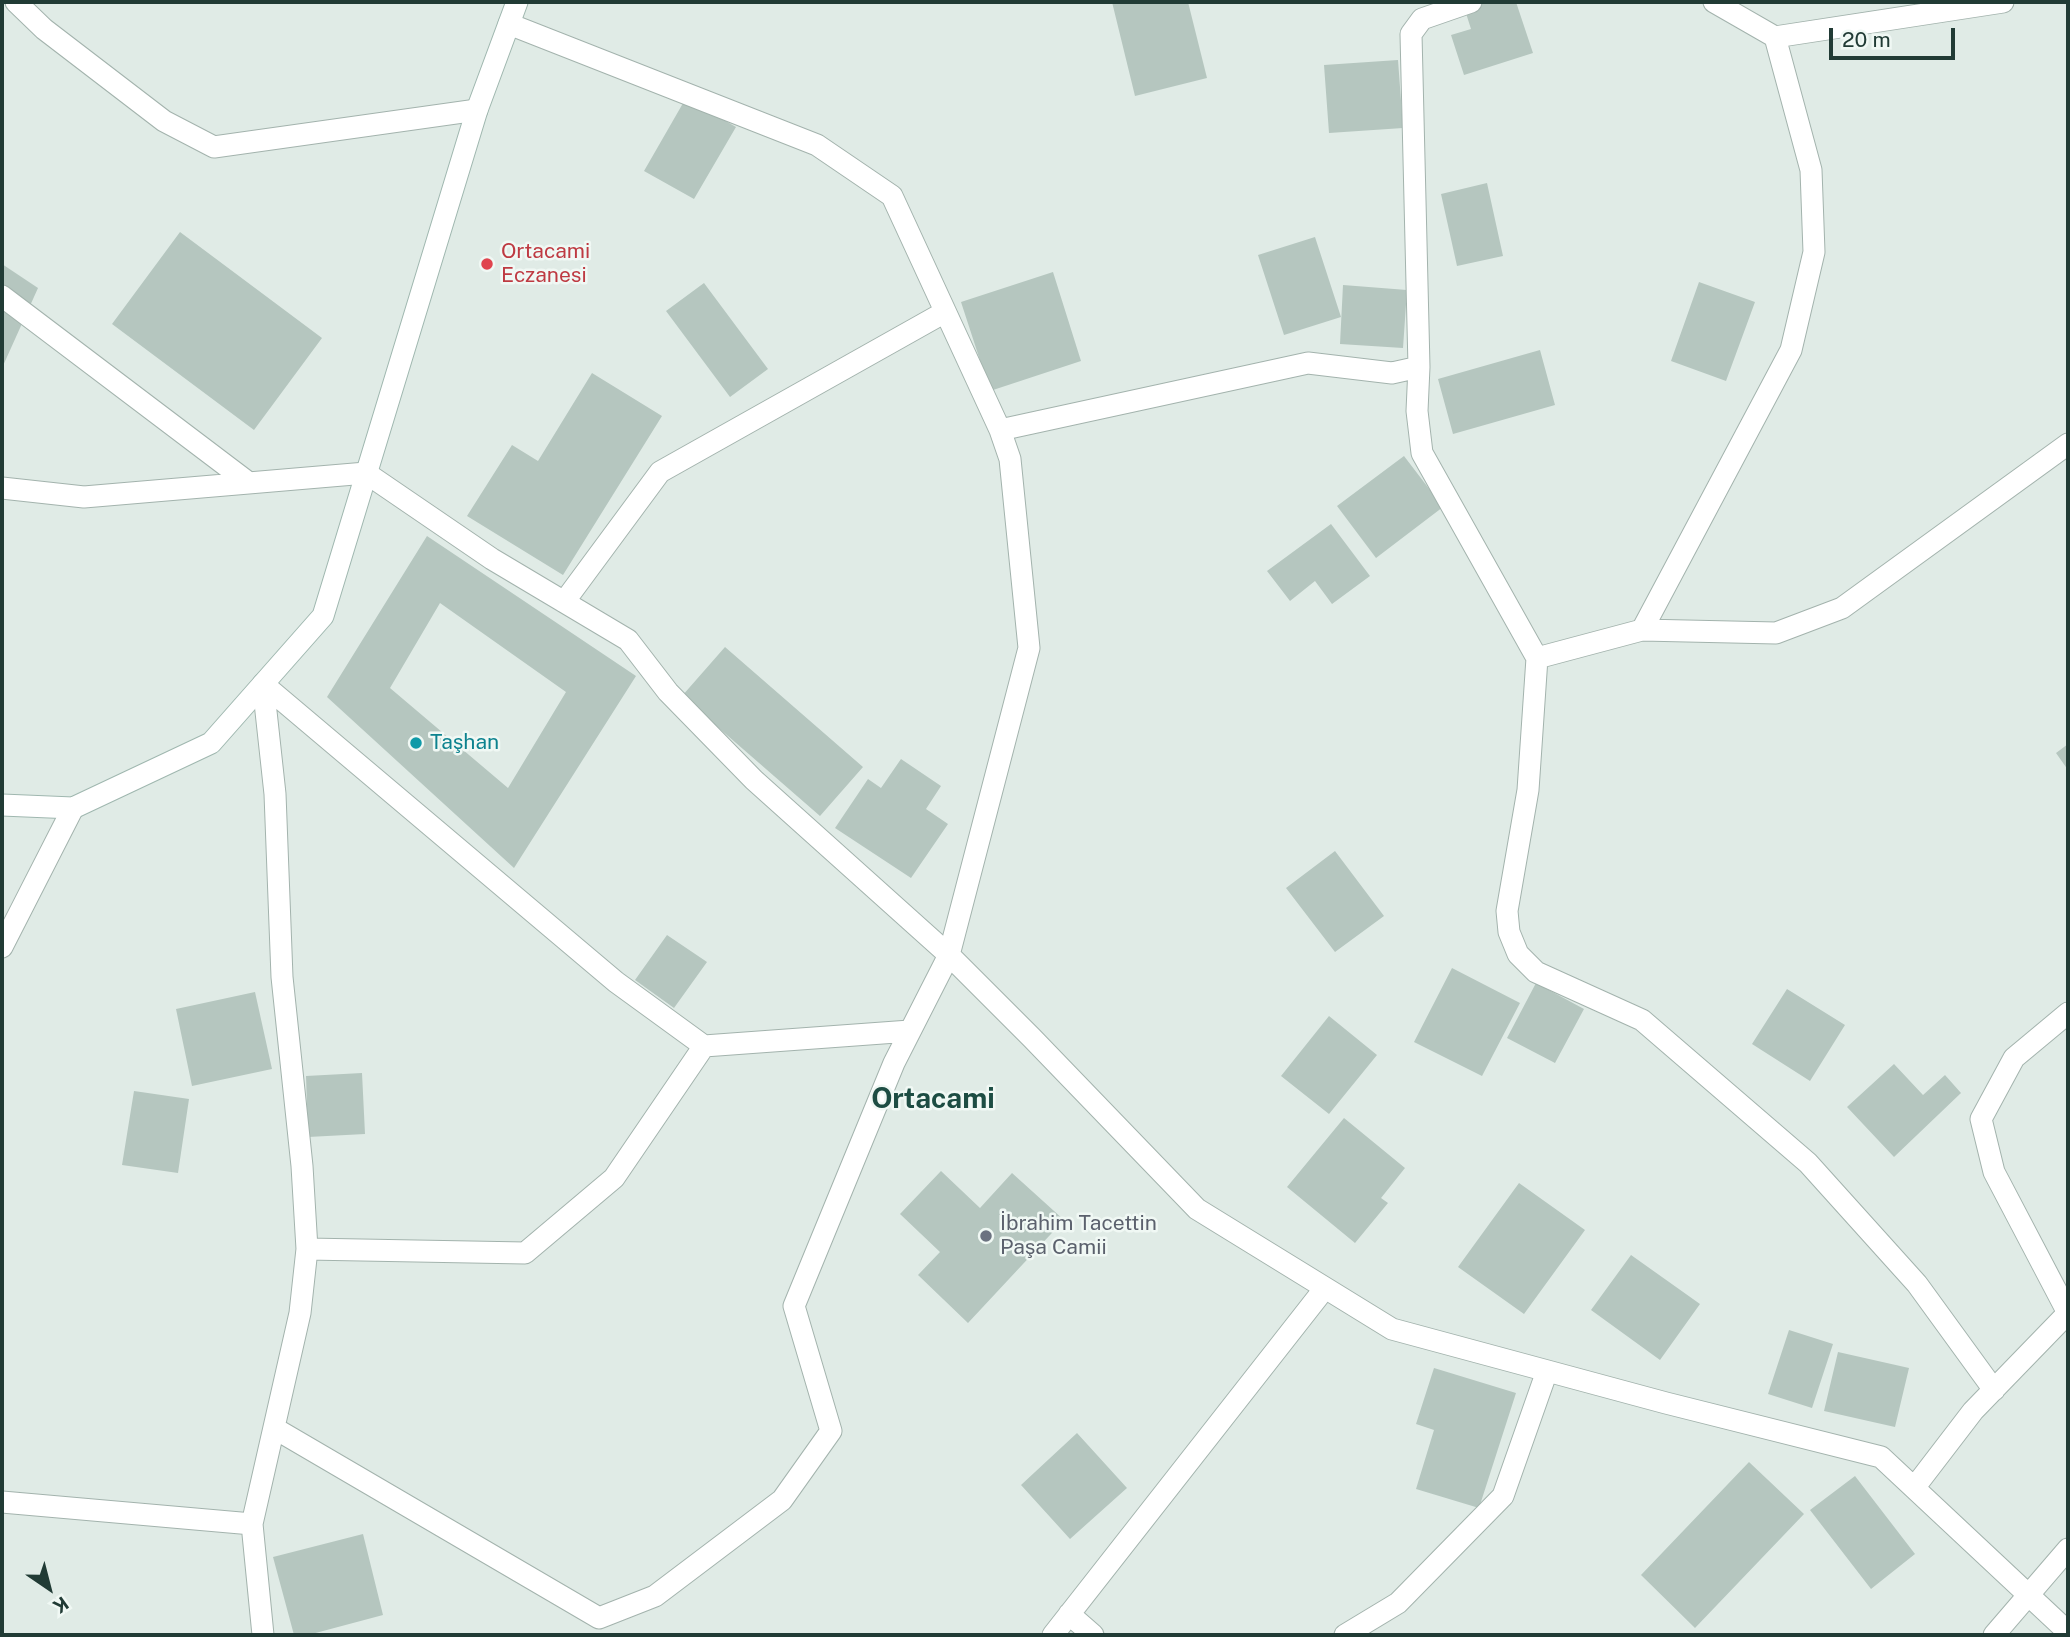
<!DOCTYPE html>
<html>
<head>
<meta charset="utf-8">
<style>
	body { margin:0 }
	#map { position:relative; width:2070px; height:1637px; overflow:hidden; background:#e0ebe6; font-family:"Public Sans",sans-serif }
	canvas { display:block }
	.frame { position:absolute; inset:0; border:4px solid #213b35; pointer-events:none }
	.north { position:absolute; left:14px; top:1553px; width:70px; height:70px; -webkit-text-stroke:5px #f0f8f4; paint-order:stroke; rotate:145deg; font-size:19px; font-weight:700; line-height:28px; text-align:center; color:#213b35 }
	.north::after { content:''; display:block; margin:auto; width:24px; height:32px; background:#213b35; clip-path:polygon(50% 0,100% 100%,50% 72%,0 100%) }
	.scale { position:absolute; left:1829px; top:28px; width:126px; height:32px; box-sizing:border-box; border:4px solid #213b35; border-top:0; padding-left:9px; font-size:21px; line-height:24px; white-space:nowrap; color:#213b35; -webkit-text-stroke:5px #f0f8f4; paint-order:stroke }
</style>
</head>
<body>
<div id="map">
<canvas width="2070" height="1637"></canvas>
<div class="frame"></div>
<div class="north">K</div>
<div class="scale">20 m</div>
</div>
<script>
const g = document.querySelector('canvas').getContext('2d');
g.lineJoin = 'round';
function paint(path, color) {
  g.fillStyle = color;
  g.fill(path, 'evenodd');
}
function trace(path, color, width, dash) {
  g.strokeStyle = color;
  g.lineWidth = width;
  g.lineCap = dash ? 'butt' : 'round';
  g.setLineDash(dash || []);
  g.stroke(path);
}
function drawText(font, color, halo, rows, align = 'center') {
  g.font = font + ' "Public Sans",sans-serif';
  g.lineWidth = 5;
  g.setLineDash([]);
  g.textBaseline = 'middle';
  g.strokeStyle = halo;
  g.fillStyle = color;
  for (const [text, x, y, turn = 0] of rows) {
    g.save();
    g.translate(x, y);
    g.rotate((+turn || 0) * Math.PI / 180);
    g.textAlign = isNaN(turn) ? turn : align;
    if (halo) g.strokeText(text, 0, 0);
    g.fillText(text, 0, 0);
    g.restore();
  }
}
paint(new Path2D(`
	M1112,2H1188L1207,78L1135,96Z
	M1481,2H1516L1533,53L1464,75L1451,35L1471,29L1464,7Z
	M1398,60L1403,128L1329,133L1324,65Z
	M686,98L736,127L694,199L644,171Z
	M1487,183L1503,256L1457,266L1441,194Z
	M180,232L322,338L254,430L112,324Z
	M1315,237L1341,317L1284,335L1258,255Z
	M2,264L38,288L2,368Z
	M1053,272L1081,361L990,391L961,302Z
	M1699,282L1755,302L1726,381L1671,361Z
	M704,283L768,369L730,397L666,311Z
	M1343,285L1407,290L1403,348L1340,344Z
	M1540,350L1555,405L1453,434L1438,379Z
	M592,373L662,416L563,575L467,516L512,445L538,461Z
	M1404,456L1443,507L1376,558L1337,506Z
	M1331,524L1370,576L1332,604L1315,581L1290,601L1267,571Z
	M427,536L636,676L514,868L327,697ZM440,603L566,692L508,788L390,688Z
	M725,647L863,767L820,816L682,696Z
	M2068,744V770L2056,753Z
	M901,759L941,786L926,809L948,824L911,878L835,828L868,779L881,788Z
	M1335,851L1384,916L1335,952L1286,888Z
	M667,935L707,962L674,1008L635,980Z
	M1452,968L1520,1003L1482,1076L1414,1042Z
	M1536,983L1584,1009L1555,1063L1507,1038Z
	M1787,989L1845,1025L1810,1081L1752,1044Z
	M255,992L272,1069L192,1086L176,1009Z
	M1329,1016L1377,1055L1329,1114L1281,1076Z
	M1894,1064L1923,1095L1945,1075L1961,1093L1894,1157L1847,1107Z
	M362,1073L365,1134L308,1137L306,1076Z
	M134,1091L189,1099L178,1173L122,1165Z
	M1344,1118L1405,1168L1381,1198L1388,1203L1355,1243L1287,1187Z
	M941,1171L980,1208L1012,1173L1064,1220L968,1323L918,1275L940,1252L900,1214Z
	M1519,1183L1585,1230L1524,1314L1458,1267Z
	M1631,1255L1700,1304L1660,1360L1591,1310Z
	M1789,1330L1833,1344L1812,1408L1768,1394Z
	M1838,1352L1909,1368L1895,1427L1824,1411Z
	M1434,1368L1516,1393L1479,1508L1416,1489L1434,1430L1416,1424Z
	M1077,1433L1127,1488L1070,1539L1021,1485Z
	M1749,1462L1804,1514L1695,1628L1641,1575Z
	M1855,1476L1915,1554L1871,1589L1810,1510Z
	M363,1534L383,1615L308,1635H294L273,1557Z`), '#b5c6bf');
const street = new Path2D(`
	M16,2L44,29L164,121L214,147L477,110
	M1471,2L1422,19L1411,34L1419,367L1417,411L1422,453L1537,658L1642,630L1776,633L1842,608L2068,444
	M1714,2L1775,37L2003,2
	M2,296L249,483
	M1000,430L1308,363L1392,373L1419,367
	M2,488L84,497L366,473L492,559L628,640L668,692L754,780L949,955L1032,1038L1197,1209L1392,1329L1666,1403L1881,1457L2068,1632
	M564,602L660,472L945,312
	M1642,630L1791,350L1814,252L1811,170L1775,37
	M1537,658L1528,790L1507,911L1509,932L1518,954L1536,972L1642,1020L1808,1163L1917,1284L1994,1390
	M263,684L616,982L704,1046L910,1031
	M2,947L73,808
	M307,1249L525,1253L614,1178L704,1046
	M2068,1313L1994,1172L1981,1119L2014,1058L2068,1013
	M274,1428L599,1618L655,1596L782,1500L831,1431L794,1306L894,1063L949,955L1029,648L1010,459L1000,430L892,196L817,145L509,24
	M1914,1488L1973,1411L2068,1313
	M2,1502L252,1524
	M1069,1614L1093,1635
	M263,1635L252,1524L300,1313L307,1249L302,1166L282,977L275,794L263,684
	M1053,1635L1325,1288
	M1345,1635L1398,1603L1503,1496L1547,1371
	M1994,1635L2068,1549`);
const secondary = new Path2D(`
	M2,805L73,808L211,743L323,616L477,110L517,2`);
trace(street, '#a3b3ad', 23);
trace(secondary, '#9fb7af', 23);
trace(street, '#fff', 21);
trace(secondary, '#fff', 21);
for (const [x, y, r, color] of [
	[487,264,7,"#e0444e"],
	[416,743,7,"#0f9aa8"],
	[986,1236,7,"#6b7280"]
]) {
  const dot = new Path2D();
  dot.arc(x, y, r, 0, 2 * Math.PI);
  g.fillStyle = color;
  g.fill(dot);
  trace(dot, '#f0f8f4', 2.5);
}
drawText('21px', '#be3a42', '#f0f8f4', [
	["Ortacami",501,252],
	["Eczanesi",501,276]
], 'left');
drawText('21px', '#0d838f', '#f0f8f4', [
	["Taşhan",430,743]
], 'left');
drawText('21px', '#5b616d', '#f0f8f4', [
	["İbrahim Tacettin",1000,1224],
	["Paşa Camii",1000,1248]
], 'left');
drawText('bold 28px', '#1d4d43', '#f0f8f4', [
	["Ortacami",933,1099]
]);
</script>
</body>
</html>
